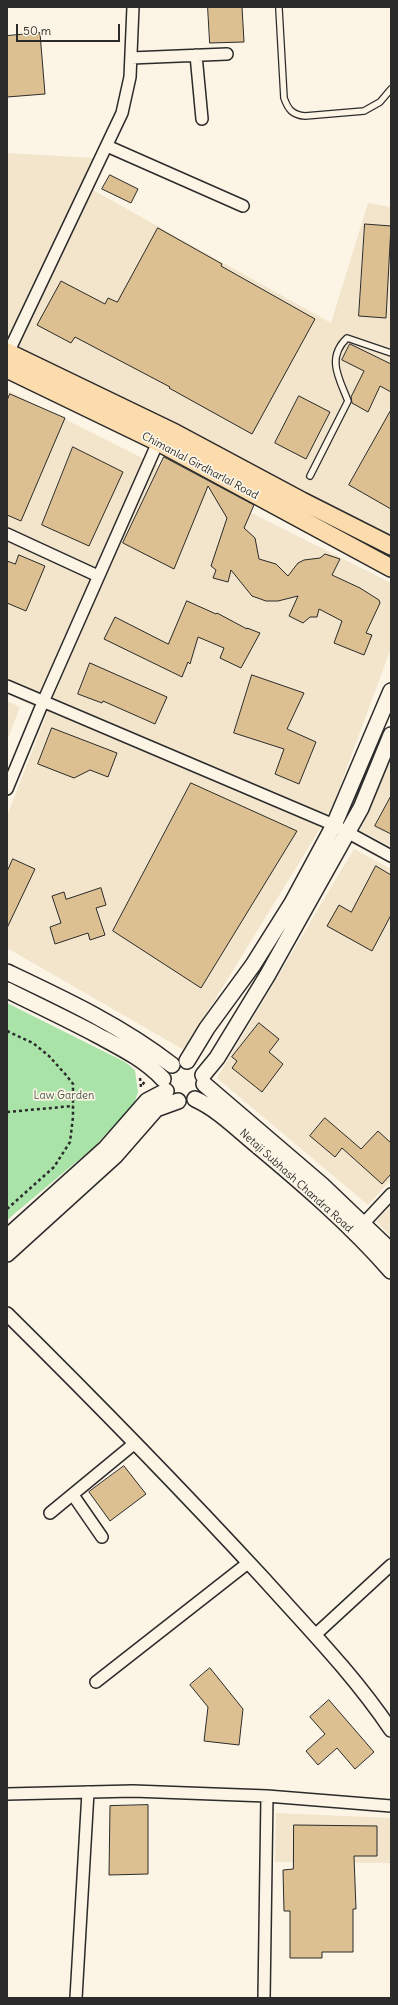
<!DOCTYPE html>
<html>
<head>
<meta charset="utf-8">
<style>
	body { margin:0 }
	#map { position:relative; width:398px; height:2005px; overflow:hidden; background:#fcf5e5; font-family:Delius,sans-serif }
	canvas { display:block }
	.frame { position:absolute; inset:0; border:8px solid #2b2b2b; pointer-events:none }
	.scale { position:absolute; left:16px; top:24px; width:104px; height:18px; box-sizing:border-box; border:2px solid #2b2b2b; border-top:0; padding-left:5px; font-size:12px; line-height:14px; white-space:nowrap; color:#2b2b2b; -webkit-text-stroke:3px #fcf5e5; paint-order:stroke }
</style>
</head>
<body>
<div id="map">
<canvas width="398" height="2005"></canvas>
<div class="frame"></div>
<div class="scale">50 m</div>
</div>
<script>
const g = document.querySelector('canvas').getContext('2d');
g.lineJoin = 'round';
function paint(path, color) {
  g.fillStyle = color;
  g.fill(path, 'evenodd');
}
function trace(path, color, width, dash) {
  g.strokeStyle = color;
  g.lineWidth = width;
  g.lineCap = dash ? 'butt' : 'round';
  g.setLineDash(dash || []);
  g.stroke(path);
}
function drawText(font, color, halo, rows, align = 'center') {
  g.font = font + ' Delius,sans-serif';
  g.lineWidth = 3.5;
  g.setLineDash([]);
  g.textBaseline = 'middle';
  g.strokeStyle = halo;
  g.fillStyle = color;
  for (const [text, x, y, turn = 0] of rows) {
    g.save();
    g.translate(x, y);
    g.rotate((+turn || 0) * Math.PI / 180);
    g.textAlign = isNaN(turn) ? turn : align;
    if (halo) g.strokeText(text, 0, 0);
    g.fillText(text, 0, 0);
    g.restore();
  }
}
paint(new Path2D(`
	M7,153L94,158L84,185L331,323L368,203L391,207V538L7,345Z
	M7,390L391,583V648L331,811L184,1050L7,948V816L47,713L7,694Z
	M7,701L20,707L7,741Z
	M391,750V847L360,831Z
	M354,849L391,869V1180L368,1205L217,1078Z
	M391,1205V1237L376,1221Z
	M276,1813L391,1818V1863L275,1862Z`), '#f2e5cc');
paint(new Path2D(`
	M7,1003L125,1062L135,1070L138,1092L134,1104L94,1147L7,1220Z`), '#a9e3a8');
const building = new Path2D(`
	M208,7H242L244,42L210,43Z
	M40,33L45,94L7,97V36Z
	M110,175L138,189L131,203L102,189Z
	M365,224L391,226L386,318L359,316Z
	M158,228L222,264L221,266L315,319L252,434L169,388L170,387L75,337L71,343L37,325L61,281L105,304L108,298L117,302Z
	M350,344L391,364V392L380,386L368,412L352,403L351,397L364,371L342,360Z
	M10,394L65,418L21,521L7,515V401Z
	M299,396L330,412L306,459L275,443Z
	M391,410V509L349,485Z
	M73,447L123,472L89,546L42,525Z
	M164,457L254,505L244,528L255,538L259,559L276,564L288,576L298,563L304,560L320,558L325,554L340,559L332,575L360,588L379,600L380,603L366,633L372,635L364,655L334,643L342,621L319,609L317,617H310L303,623L289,616L298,596L278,601H266L252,596L231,570L228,582L213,578L216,570L211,566L227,518L208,486L174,569L123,543Z
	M19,555L45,566L26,611L7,603V561L15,564Z
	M187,601L216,614L217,613L247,629V628L260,633L241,668L220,658L224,648L198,637L190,664L188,662L182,677L104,639L115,617L168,644Z
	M90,663L167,697L155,724L103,701L102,703L78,694Z
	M252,675L304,693L287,729L316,742L299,784L275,774L284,749L234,733Z
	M52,728L117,753L108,777L90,770L74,778L38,764Z
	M191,783L297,831L201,988L113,931Z
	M391,796V834L375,826Z
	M13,859L35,869L7,928V872Z
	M376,866L391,875V915L372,951L327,926L339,905L351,912Z
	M101,888L106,905L96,908L105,935L90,940L88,933L55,944L50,927L61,923L52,896L64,892L66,899Z
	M259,1023L279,1039L269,1052L283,1064L262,1092L232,1068L237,1061L232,1057Z
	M325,1118L361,1149L378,1131L391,1143V1174L382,1184L342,1148L335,1157L310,1136Z
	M124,1466L146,1494L110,1521L89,1492Z
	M210,1668L243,1709L239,1745L204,1741L208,1707L190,1685Z
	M329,1700L374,1752L355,1769L337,1748L318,1765L306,1751L325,1734L310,1717Z
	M148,1805V1874L109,1875L110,1806Z
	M294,1825L377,1826V1856H354L356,1909H353V1952H322V1958H290V1911H284L283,1870L293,1869Z`);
paint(building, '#dcc091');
trace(building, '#2b2b2b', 1);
const service = new Path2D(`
	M279,9L284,98C288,109 292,115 305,116L364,111L380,102L391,89
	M310,476L348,401C339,378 326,358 347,338L391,353`);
const minor = new Path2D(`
	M196,55L202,119
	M131,58L227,54
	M107,146L243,206
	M8,353L122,113L130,77L133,7
	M7,534L98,576
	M7,686L334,825L391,856
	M7,789L43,702L158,442
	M363,1224L391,1194
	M73,1495L102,1537
	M50,1513L135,1443
	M315,1635L391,1565
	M96,1682L248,1563
	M7,1794L133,1791L267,1796L391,1806
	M76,1998L88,1792
	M264,1998L267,1796`);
const tertiary = new Path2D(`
	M7,1314C94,1400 180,1488 263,1578C307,1627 354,1675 391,1730`);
const secondary = new Path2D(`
	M7,972C64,999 122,1026 172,1065
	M7,990C37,1005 67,1019 97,1035C121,1048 144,1059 163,1079
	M187,1061L207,1028L253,965L292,903L334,825L391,691
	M203,1075L217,1058L267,976L361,808L391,735
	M204,1084L322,1185L391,1251
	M195,1099C217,1109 235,1127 253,1142C301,1182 350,1224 391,1271
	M7,1237L106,1148L147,1101L166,1091
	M7,1254L115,1156L156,1109L178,1101`);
const primary = new Path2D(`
	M7,352L175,433L302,501L391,546
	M7,369L158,442L391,568`);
trace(service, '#2b2b2b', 8);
trace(minor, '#2b2b2b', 14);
trace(tertiary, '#2b2b2b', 16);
trace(secondary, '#2b2b2b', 18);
trace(primary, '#2b2b2b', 20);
trace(new Path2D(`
	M7,1031L33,1043L49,1056L66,1075L73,1084V1117L70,1142L54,1167L7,1209
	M140,1078L141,1087L145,1081
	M7,1112L73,1106`), '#2b2b2b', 2.5, [3, 3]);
trace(service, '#fcf5e5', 5.5);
trace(minor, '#fcf5e5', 11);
trace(tertiary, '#fcf5e5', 13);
trace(secondary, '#fcf5e5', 15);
trace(primary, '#fcdcac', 17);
drawText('11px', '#2b2b2b', '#fcf5e5', [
	["Chimanlal Girdharlal Road",200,466,28],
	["Netaji Subhash Chandra Road",296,1181,42]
]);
drawText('11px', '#4a594a', '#fcf5e5', [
	["Law Garden",64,1096]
]);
</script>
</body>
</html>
